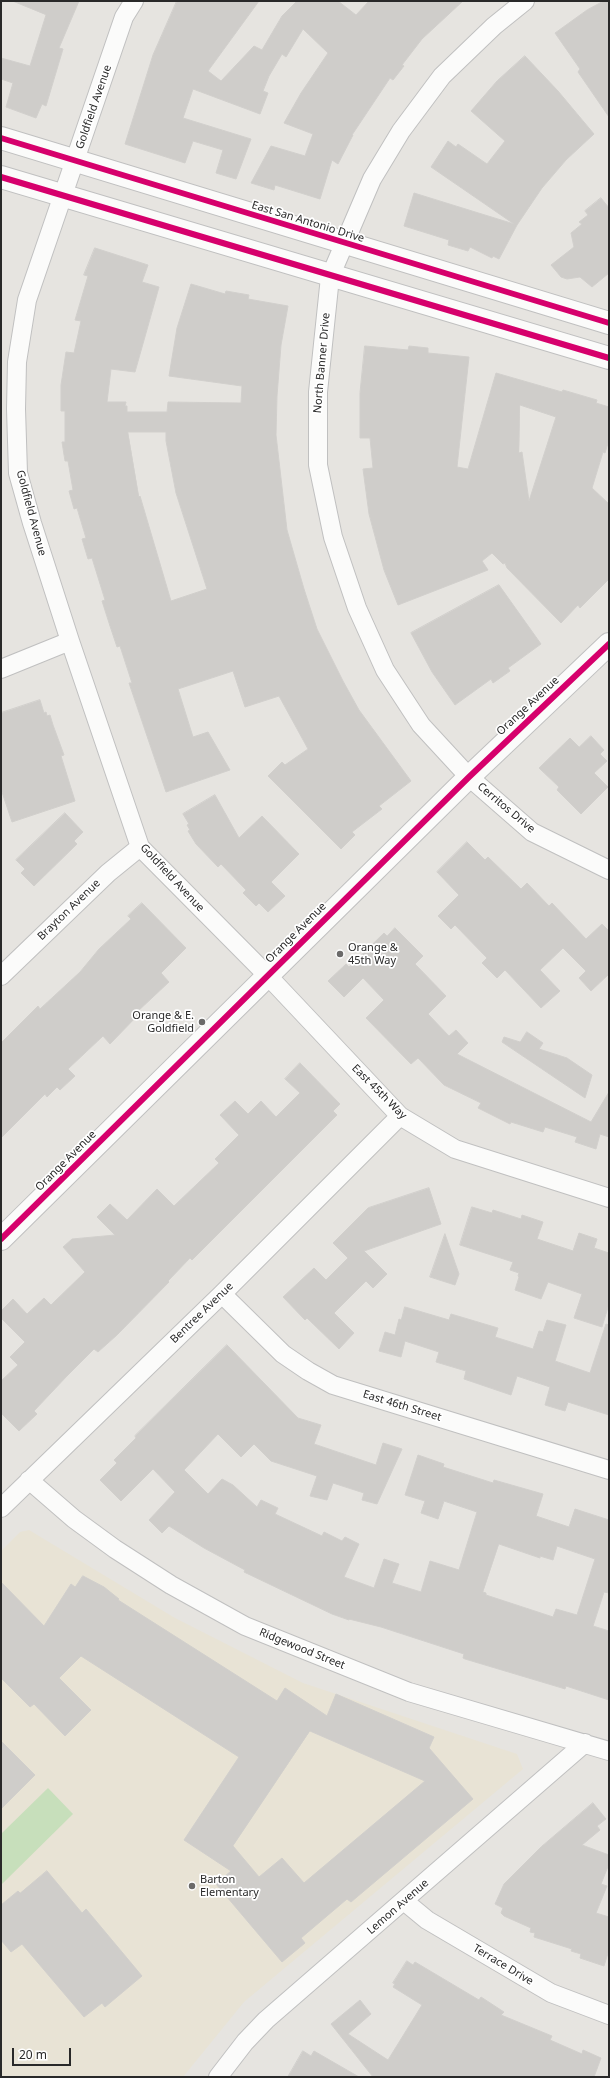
<!DOCTYPE html>
<html>
<head>
<meta charset="utf-8">
<style>
	body { margin:0 }
	#map { position:relative; width:610px; height:2078px; overflow:hidden; background:#e6e4e0; font-family:"Noto Sans",sans-serif }
	canvas { display:block }
	.frame { position:absolute; inset:0; border:2px solid #292929; pointer-events:none }
	.scale { position:absolute; left:12px; top:2048px; width:59px; height:18px; box-sizing:border-box; border:2px solid #292929; border-top:0; padding-left:5px; font-size:12px; line-height:14px; white-space:nowrap; color:#292929; -webkit-text-stroke:3px #fff; paint-order:stroke }
</style>
</head>
<body>
<div id="map">
<canvas width="610" height="2078"></canvas>
<div class="frame"></div>
<div class="scale">20 m</div>
</div>
<script>
const g = document.querySelector('canvas').getContext('2d');
g.lineJoin = 'round';
function paint(path, color) {
  g.fillStyle = color;
  g.fill(path, 'evenodd');
}
function trace(path, color, width, dash) {
  g.strokeStyle = color;
  g.lineWidth = width;
  g.lineCap = dash ? 'butt' : 'round';
  g.setLineDash(dash || []);
  g.stroke(path);
}
function drawText(font, color, halo, rows, align = 'center') {
  g.font = font + ' "Noto Sans",sans-serif';
  g.lineWidth = 3.5;
  g.setLineDash([]);
  g.textBaseline = 'middle';
  g.strokeStyle = halo;
  g.fillStyle = color;
  for (const [text, x, y, turn = 0] of rows) {
    g.save();
    g.translate(x, y);
    g.rotate((+turn || 0) * Math.PI / 180);
    g.textAlign = isNaN(turn) ? turn : align;
    if (halo) g.strokeText(text, 0, 0);
    g.fillText(text, 0, 0);
    g.restore();
  }
}
paint(new Path2D(`
	M29,1530L175,1618L303,1683L517,1754L523,1769L244,2002L183,2077H1V1551L20,1532Z`), '#e8e3d5');
paint(new Path2D(`
	M48,1788L73,1814L1,1885V1834Z`), '#c7dfbb');
const building = new Path2D(`
	M13,1H79L59,48L63,49L46,106L42,104L36,118L6,107L13,83L1,79V58L30,66L46,15Z
	M177,1H259L208,71L221,81L254,46L262,50L282,16L297,1H338L356,15L369,1H463L422,39L402,65L404,66L393,80L390,78L352,135H353L338,164L332,160L320,199L275,185L274,190L251,183L271,146L305,156L313,134L284,123L301,93L328,53L303,29L286,57L282,54L269,76L263,91L268,93L260,114L193,89L183,118L251,139L236,179L216,173L223,150L193,141L185,163L125,144L153,55Z
	M604,1H609V117L578,72L580,69L555,33L587,10Z
	M525,56L558,91L594,134L566,160L542,188L517,225L499,259L493,256L492,258L470,247L468,251L448,245L449,240L404,226L414,193L514,224L431,167L448,141L456,147L458,144L487,164L505,141L471,111L497,81Z
	M601,198L609,208V273L592,287L580,277L567,279L561,277L551,265L574,247L571,233L582,224L579,222L588,215L585,211Z
	M95,248L148,265L142,282L159,287L135,372L111,369L107,402H126L125,406H127V412H167L168,402L241,403L242,386L169,376L177,328L191,284L225,294L226,291L249,295L248,299L288,306L281,345L277,396L276,435L287,530L304,589L317,629L343,681L359,710L411,781L379,806L382,809L352,832L355,835L341,849L268,776L282,762L285,765L308,749L279,696L245,707L233,671L178,689L193,737L208,732L230,770L166,792L129,683H132L120,646L117,647L110,626L102,601L105,600L92,558L88,559L82,539L86,538L77,508L74,509L69,491L73,490L68,461H65L62,442H65V411H61V385L66,352L74,353L81,321L75,320L88,276L84,275ZM128,432H166V441L176,493L207,589L171,601L140,496L139,497Z
	M365,346L408,350L409,346L428,348V353L469,357L457,467L468,469L496,373L562,392L563,390L597,400L596,403L609,407V440L605,453L603,452L592,488L609,504V579L580,608L578,605L561,623L507,568L505,563L503,564L492,553L482,561L488,570L398,605L384,570L369,514L363,469L373,468L370,438H360V393ZM520,405L556,417L529,501L522,452L519,453Z
	M499,585L541,644L508,668L510,671L493,683L491,679L455,705L432,672L411,633Z
	M40,700L44,713L46,712L47,716L50,715L53,725L64,755L61,756L75,801L12,822L1,789V713Z
	M591,736L604,750L600,754L607,761L594,773L608,787L581,814L557,790L559,787L539,768L570,738L579,747Z
	M215,795L239,838L262,816L299,854L271,882L285,896L268,912L259,903L256,906L243,893L246,890L221,864L218,867L196,844L188,831L190,830L187,825L189,824L183,814Z
	M65,813L83,832L74,841L77,844L34,886L21,873L25,869L16,860Z
	M467,842L485,860L488,857L521,889L527,883L549,906L552,903L586,939L602,924L609,931V974L591,991L579,978L586,971L563,948L540,970L560,991L541,1008L505,970L497,978L482,963L487,958L455,925L451,929L438,916L459,895L437,872Z
	M142,903L186,948L161,973L169,982L137,1012L139,1014L110,1044L103,1036L68,1069L75,1076L60,1090L57,1087L47,1097L45,1094L1,1138V1043L38,1006L40,1009L80,972L99,949L131,919L128,916Z
	M395,928L423,956L415,964L446,996L428,1014L449,1036L456,1030L468,1043L457,1054L591,1122L609,1092V1137L600,1134L596,1149L575,1142L577,1137L545,1127L543,1132L511,1122L510,1124L478,1108L481,1103L444,1085L418,1058L411,1064L366,1018L384,1000L363,978L344,997L328,981L346,964L349,967L384,933L387,936Z
	M527,1032L543,1043L539,1049L567,1058L592,1075L585,1098L502,1042L504,1037L520,1042Z
	M300,1063L340,1104L333,1111L337,1115L192,1260L190,1258L168,1281L169,1282L117,1335L98,1352L94,1349L67,1376L34,1411L37,1414L19,1431L1,1413V1381L18,1365L10,1357L25,1342L1,1318V1311L13,1299L27,1314L44,1298L51,1305L85,1272L63,1247L72,1239L115,1235L97,1217L110,1204L127,1220L157,1189L174,1206L219,1163L215,1159L239,1135L220,1115L235,1101L248,1114L261,1101L276,1117L300,1093L285,1079Z
	M429,1188L441,1224L364,1251L387,1274L373,1288L366,1281L334,1313L354,1333L339,1349L307,1318L305,1320L283,1297L314,1268L326,1280L348,1258L333,1243L368,1208Z
	M472,1207L492,1213L493,1210L521,1219L522,1215L543,1222L537,1239L573,1251L579,1233L597,1239L594,1248L609,1253V1304L602,1327L574,1318L582,1294L548,1282L541,1299L515,1290L519,1277L518,1276L519,1273L510,1270L513,1262L460,1245Z
	M445,1234L459,1274L455,1285L430,1277Z
	M405,1307L449,1320L451,1314L498,1328L495,1337L533,1349L539,1331L543,1332L547,1320L566,1325L555,1361L590,1373L606,1324L609,1325V1415L568,1402L565,1411L545,1405L550,1387L517,1376L511,1395L464,1379L466,1371L436,1362L439,1352L405,1341L401,1357L379,1351L385,1332L395,1335L399,1319L401,1320Z
	M227,1345L298,1418L321,1425L314,1444L376,1465L383,1443L402,1449L377,1504L362,1500L364,1493L333,1483L327,1500L310,1496L317,1476L271,1461L254,1444L241,1457L218,1434L184,1470L208,1494L222,1479L233,1485L257,1507L261,1500L278,1508L275,1514L322,1536L324,1532L342,1541L345,1537L359,1544L344,1577L374,1588L384,1559L399,1564L392,1583L421,1592L430,1561L459,1570L477,1512L444,1501L438,1519L421,1513L425,1501L405,1495L418,1455L444,1464L443,1467L493,1483L494,1480L543,1494L536,1516L569,1527L575,1509L609,1520V1593L604,1592L593,1626L609,1631V1700L566,1686L565,1689L562,1688L465,1659L463,1658L464,1654L381,1627L349,1619V1620L332,1614L244,1572L245,1570L204,1548L169,1526L162,1533L149,1520L175,1492L153,1469L121,1501L100,1480L117,1463L114,1460L136,1438L135,1436ZM499,1544L540,1558V1556L553,1560L557,1546L595,1559L577,1615L556,1609L553,1617L486,1595V1593L483,1592Z
	M83,1576L104,1587L119,1599L118,1600L277,1701L285,1688L327,1716L336,1694L434,1737L429,1748L473,1799L351,1902L347,1899L301,1938L305,1943L282,1962L216,1884L231,1871L184,1840L239,1757L81,1656L59,1678L91,1710L65,1736L34,1704L30,1707L1,1678V1582L44,1626L71,1584L75,1587ZM310,1731L425,1781L304,1883L282,1858L259,1877L233,1846Z
	M1,1741L35,1775L1,1809Z
	M593,1803L606,1819L597,1826L600,1830L582,1845L609,1855V1864L601,1884L607,1886L596,1913L609,1917V1950L604,1966L580,1958L581,1954L571,1951L572,1949L534,1937L535,1933L530,1932L531,1928L504,1916L501,1913L503,1908L495,1904L504,1884L541,1847Z
	M47,1871L82,1913L86,1909L142,1976L105,2007L102,2003L84,2017L22,1944L11,1952L1,1940V1905L18,1891L20,1893Z
	M407,1961L413,1965L415,1962L479,2000L481,1997L504,2012L501,2015L552,2036L550,2040L582,2054L583,2050L601,2058L594,2077H373L331,2024L360,2000L371,2014L348,2034L388,2060L422,2005L393,1987L395,1984L393,1983Z
	M303,2051L311,2056L314,2051L359,2077H288Z`);
paint(building, '#cfcdca');
trace(building, '#d1cfcc', 1);
const minor = new Path2D(`
	M134,1L124,17L27,300L17,362L16,409L18,473L32,523L70,641L140,847L268,976L400,1116L455,1149L609,1198
	M525,1L494,26L442,76L401,131L372,179L330,277L318,392V465L333,537L357,608L385,670L421,725L469,777L532,832L609,870
	M1,669L70,641
	M1,976L108,873L140,847
	M222,1294L283,1354L308,1371L333,1385L609,1470
	M29,1480L74,1519L115,1549L171,1585L245,1626L409,1692L609,1751
	M1,1508L222,1294L400,1116
	M404,1901L427,1920L551,1993L609,2015
	M218,2077L245,2042L266,2020L585,1743`);
const tertiary = new Path2D(`
	M1,1239L469,777L609,644`);
const secondary = new Path2D(`
	M1,138L609,323
	M1,177L609,358`);
trace(minor, '#c0c0c0', 20);
trace(tertiary, '#c0c0c0', 24);
trace(secondary, '#c0c0c0', 24);
trace(minor, '#fbfbfa', 18);
trace(tertiary, '#fbfbfa', 22);
trace(secondary, '#fbfbfa', 22);
trace(new Path2D(`
	M1,138L609,323
	M1,177L609,358
	M1,1239L469,777L609,644`), '#d6006c', 6);
for (const [x, y, r, color] of [
	[340,954,4,"#6b6a69"],
	[202,1022,4,"#6b6a69"],
	[192,1886,4,"#6b6a69"]
]) {
  const dot = new Path2D();
  dot.arc(x, y, r, 0, 2 * Math.PI);
  g.fillStyle = color;
  g.fill(dot);
  trace(dot, '#fff', 1.5);
}
drawText('11px', '#292929', '#fff', [
	["Goldfield Avenue",94,107,-71],
	["East San Antonio Drive",308,222,17],
	["North Banner Drive",322,363,-85],
	["Goldfield Avenue",31,513,75],
	["Orange Avenue",528,706,-43],
	["Cerritos Drive",506,808,40],
	["Goldfield Avenue",172,878,47],
	["Brayton Avenue",69,910,-44],
	["Orange Avenue",296,933,-45],
	["East 45th Way",379,1092,45],
	["Orange Avenue",66,1161,-45],
	["Bentree Avenue",202,1313,-44],
	["East 46th Street",402,1406,17],
	["Ridgewood Street",302,1649,22],
	["Lemon Avenue",398,1907,-41],
	["Terrace Drive",503,1965,31]
]);
drawText('11px', '#292929', '#fff', [
	["Orange &",348,948],
	["45th Way",348,961],
	["Orange & E.",194,1016,"right"],
	["Goldfield",194,1029,"right"],
	["Barton",200,1880],
	["Elementary",200,1893]
], 'left');
</script>
</body>
</html>
